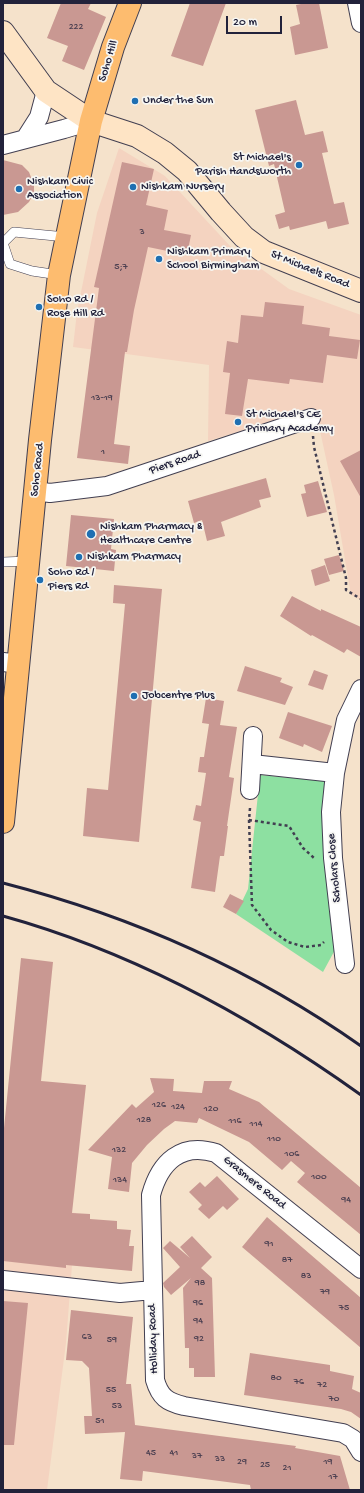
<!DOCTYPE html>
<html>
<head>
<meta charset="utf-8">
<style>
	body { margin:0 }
	#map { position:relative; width:364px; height:1493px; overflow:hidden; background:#f5e2cb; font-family:"Gochi Hand",sans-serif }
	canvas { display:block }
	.frame { position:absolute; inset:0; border:4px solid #22223b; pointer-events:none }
	.scale { position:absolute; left:226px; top:16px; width:56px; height:18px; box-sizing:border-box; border:2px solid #22223b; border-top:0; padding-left:5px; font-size:12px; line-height:14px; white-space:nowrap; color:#22223b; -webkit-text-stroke:3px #f6f6f2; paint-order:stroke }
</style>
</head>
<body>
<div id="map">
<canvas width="364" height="1493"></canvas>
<div class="frame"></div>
<div class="scale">20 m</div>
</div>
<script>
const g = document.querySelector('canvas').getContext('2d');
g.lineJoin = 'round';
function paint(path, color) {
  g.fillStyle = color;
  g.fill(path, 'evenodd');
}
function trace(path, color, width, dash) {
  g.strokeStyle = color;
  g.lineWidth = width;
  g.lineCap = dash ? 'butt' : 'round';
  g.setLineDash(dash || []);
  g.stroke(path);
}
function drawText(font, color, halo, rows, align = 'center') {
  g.font = font + ' "Gochi Hand",sans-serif';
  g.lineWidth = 3.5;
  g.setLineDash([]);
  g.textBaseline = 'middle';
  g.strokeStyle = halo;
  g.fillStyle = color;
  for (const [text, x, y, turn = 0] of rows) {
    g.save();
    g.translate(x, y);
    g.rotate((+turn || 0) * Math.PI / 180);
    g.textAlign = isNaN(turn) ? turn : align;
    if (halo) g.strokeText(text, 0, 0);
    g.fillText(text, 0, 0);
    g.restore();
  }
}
paint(new Path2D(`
	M119,148L165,176L231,247L289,289L361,315V600L351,595L334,495L315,408L208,441L209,365L73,347L77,312L97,213Z
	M3,1204L76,1213L66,1343L47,1490H3Z`), '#f4d3c0');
paint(new Path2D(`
	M260,775L324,781L336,948L323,972L236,914L248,889Z`), '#8de0a1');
paint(new Path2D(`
	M61,3H91L88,9L106,17L84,70L62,61L68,46L47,38Z
	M190,3H226L203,66L171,56Z
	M306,3H319L328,48L295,55L290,27L300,24L296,5Z
	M296,100L305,135L323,131L328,152L322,153L334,204L344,202L349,224L328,229L326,221L290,230L289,226L279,229L275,215L285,212L274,164L269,166L255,110Z
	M3,160L22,165L29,172L34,185V193L29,202L18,212L3,215Z
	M122,162L154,169L146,205L168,210L164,230L191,235L187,255L148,247L134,310L127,352H125L114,444L130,446L128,464L77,458L99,288L94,287Z
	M265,302L304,306L302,324L330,328L329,336L360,340L357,359L327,355L323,383L290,379L289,384L248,379L242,416L225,414L230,373L223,372L227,341L238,343L241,315L263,317Z
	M361,450V498L340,461Z
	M266,478L271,497L259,500L261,507L221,522L225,536L207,541L202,520L194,523L188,501Z
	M318,481L327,512L307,517L301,494L306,493L304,485Z
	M71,515L114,519L111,549L116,550L114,571L66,566Z
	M339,555L344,571L329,575L324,559Z
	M325,565L330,581L315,586L311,570Z
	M114,585L162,589L139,842L83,836L87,788L108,790L125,604L113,603Z
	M292,596L321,611V609L361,627V657L347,649L344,653L312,635L311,636L280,616Z
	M245,666L282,678L280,682L293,687L285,705L237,691Z
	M314,670L328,675L323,690L308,685Z
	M206,698L224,701L220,725L237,727L229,777L234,778L227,826H228L224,856H220L215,892L191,888L201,822L193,820L196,805L201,806L206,773L198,772L200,757H204L209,724L202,723Z
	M288,712L332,726L322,752L304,744L303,747L279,738Z
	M230,894L244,901L236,914L223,907Z
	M21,958L53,962L41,1081L86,1085L72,1213L90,1214V1219L117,1221V1229L131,1230L129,1246H134L132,1271L66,1265V1268L3,1261V1138Z
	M150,1078L174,1079L173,1091L202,1093L204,1081H232L229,1089L259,1102L361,1188V1235L297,1182L305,1173L291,1161L282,1170L249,1142L199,1118L197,1123L175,1121L164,1129L147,1145L132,1163L129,1192L108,1189L112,1157L88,1150L132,1104L136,1108L154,1092Z
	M217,1176L239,1199L227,1210L223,1206L209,1219L198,1209L202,1205L189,1192L200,1182L205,1187Z
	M267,1217L361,1298V1348L242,1247Z
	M192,1236L212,1257L201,1268L212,1278L215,1377H194V1368H189V1348H185L183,1288L191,1278L171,1295L164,1287L163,1283L180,1267L163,1248L170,1241L190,1258L180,1247Z
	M3,1301L28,1303L14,1445H3Z
	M71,1310L133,1317L126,1384H131L135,1425L296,1446L295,1448L340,1456L350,1490H251L250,1485L143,1471L142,1481L120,1479L125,1432L85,1434L84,1416H92L89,1368L82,1361L66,1360Z
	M250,1353L330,1365V1371L354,1376L352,1389L361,1393V1419L351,1412L341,1409L244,1395Z`), '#c99892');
const lane = new Path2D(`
	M3,243L10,264L32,271L59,275
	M3,243L14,232L66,237
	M3,562L29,561`);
const street = new Path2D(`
	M357,3L361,23
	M25,139L39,117L46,91
	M3,145L64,129L91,121
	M35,491L50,493L107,486L311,418
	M3,662L20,664
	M252,764L335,773
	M250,790L253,736
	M345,964L333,858L331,812L335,773L346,720L361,689
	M361,1269L216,1153C181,1142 160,1162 151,1195L155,1380C160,1397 167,1402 184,1406L343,1433L353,1439L361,1452
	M3,1280L120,1293L153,1290`);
const secondary = new Path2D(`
	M3,32L46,91L91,121L137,136L165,153L187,171L221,212L244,237L264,252L361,291`);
const highway = new Path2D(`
	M3,822L40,440L59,275L91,121L113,47L130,3`);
trace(lane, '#423f51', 10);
trace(street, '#423f51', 20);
trace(secondary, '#423f51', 24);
trace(highway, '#423f51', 24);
trace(new Path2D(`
	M313,436L314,447L346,578V590L361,599
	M250,808L249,820L289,826L303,848L314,858
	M249,820L252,905L271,930L288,942L305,947L321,945L324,942`), '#423f51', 2.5, [3, 3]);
trace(lane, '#fff', 9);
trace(street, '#fff', 18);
trace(secondary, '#fee4c5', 22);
trace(highway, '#fdbc6f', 22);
trace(new Path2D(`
	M3,883C131,916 253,970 361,1046
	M3,916C133,952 252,1017 361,1095`), '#22223b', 3);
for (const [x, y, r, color] of [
	[135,101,4,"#1f6fb2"],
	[299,165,4,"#1f6fb2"],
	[133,187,4,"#1f6fb2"],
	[19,189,4,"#1f6fb2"],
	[159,259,4,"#1f6fb2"],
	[39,307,4,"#1f6fb2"],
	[238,422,4,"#1f6fb2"],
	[91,534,5,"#1f6fb2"],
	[79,557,4,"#1f6fb2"],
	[40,580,4,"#1f6fb2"],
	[134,696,4,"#1f6fb2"]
]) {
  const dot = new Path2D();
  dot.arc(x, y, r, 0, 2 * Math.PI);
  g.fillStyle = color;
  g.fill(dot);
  trace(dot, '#f6f6f2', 1.5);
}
drawText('10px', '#4c4051', null, [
	["222",76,27],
	["3",142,232],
	["5;7",121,267],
	["13-19",102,398],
	["1",103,452],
	["126",159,1105],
	["124",178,1107],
	["120",211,1109],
	["128",144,1120],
	["116",235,1121],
	["114",256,1124],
	["110",274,1139],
	["132",119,1150],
	["106",292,1154],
	["100",319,1177],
	["134",120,1180],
	["94",346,1200],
	["91",269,1244],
	["87",287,1260],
	["83",306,1276],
	["98",200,1283],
	["79",325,1292],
	["96",198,1303],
	["75",344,1308],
	["94",198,1321],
	["63",87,1337],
	["92",199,1339],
	["59",112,1340],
	["80",276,1378],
	["76",299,1382],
	["72",322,1385],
	["55",111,1390],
	["70",334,1399],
	["53",117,1406],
	["51",100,1421],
	["45",151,1453],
	["41",174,1453],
	["37",197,1456],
	["33",220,1459],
	["29",242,1462],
	["19",328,1462],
	["25",265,1465],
	["21",287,1468],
	["17",333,1477]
]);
drawText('12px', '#22223b', '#f6f6f2', [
	["Soho Hill",109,61,-73],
	["St Michaels Road",310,270,22],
	["Piers Road",175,463,-19],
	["Soho Road",38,470,-84],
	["Scholars Close",335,868,-95],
	["Grasmere Road",254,1183,39],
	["Holliday Road",154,1339,-92]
]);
drawText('12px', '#22223b', '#f6f6f2', [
	["Under the Sun",143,101],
	["St Michael's",291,158,"right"],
	["Parish Handsworth",291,172,"right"],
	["Nishkam Civic",27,182],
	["Association",27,196],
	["Nishkam Nursery",141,187],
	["Nishkam Primary",167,252],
	["School Birmingham",167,266],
	["Soho Rd /",47,300],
	["Rose Hill Rd",47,314],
	["St Michael's CE",246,415],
	["Primary Academy",246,429],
	["Nishkam Pharmacy &",100,527],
	["Healthcare Centre",100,541],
	["Nishkam Pharmacy",87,557],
	["Soho Rd /",48,573],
	["Piers Rd",48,587],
	["Jobcentre Plus",142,696]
], 'left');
</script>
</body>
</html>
